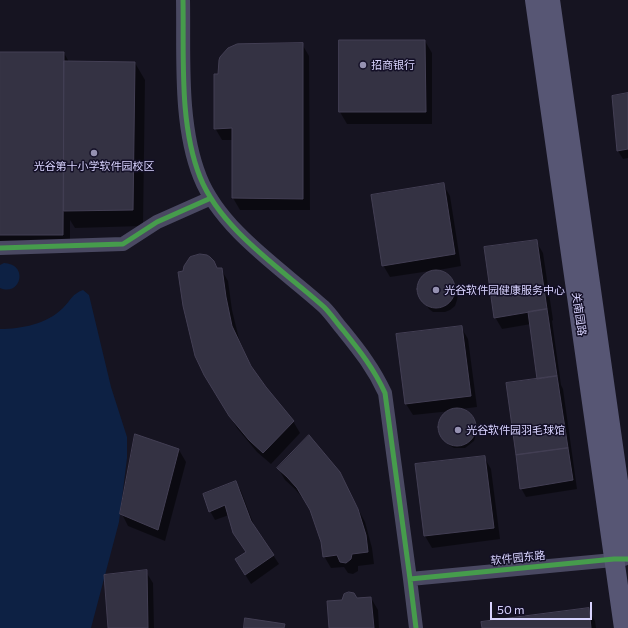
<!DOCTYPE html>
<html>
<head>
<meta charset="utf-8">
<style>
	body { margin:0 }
	#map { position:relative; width:628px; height:628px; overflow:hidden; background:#161421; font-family:Commissioner,sans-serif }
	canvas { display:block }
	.scale { position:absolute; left:490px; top:602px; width:102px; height:18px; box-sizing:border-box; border:2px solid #d9d4ff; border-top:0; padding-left:5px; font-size:12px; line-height:14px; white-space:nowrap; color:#d9d4ff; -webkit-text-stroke:3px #130f26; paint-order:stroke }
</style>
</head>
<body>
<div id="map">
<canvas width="628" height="628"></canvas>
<div class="scale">50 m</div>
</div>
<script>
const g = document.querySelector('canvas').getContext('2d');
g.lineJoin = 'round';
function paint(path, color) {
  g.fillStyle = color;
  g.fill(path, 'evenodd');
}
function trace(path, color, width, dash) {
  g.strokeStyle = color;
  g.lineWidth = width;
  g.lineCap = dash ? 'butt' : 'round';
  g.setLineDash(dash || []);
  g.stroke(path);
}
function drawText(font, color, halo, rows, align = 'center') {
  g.font = font + ' Commissioner,"Noto Sans SC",sans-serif';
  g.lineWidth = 3;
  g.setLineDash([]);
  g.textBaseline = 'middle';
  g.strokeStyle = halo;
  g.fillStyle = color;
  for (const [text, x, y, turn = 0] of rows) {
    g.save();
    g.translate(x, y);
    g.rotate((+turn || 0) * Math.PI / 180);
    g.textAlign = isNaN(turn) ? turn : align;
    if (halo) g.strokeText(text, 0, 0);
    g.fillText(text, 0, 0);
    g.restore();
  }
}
paint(new Path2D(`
	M4,263C29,264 21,297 0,288V265Z
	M83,290L89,295L111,387L127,437V458L119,522L91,628H0V329C21,329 47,324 63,308C71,300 72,294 83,290Z`), '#0d2144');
paint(new Path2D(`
	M425,41L432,53V124H347L340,112Z
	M302,44L309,56L310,210H240L233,198V140H222L215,128L219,75Z
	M0,53H64L69,62L135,63L145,80L143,226L75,228L70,220V247H0Z
	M628,94V158L623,159L618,151Z
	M443,184L450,196L461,266L433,271L446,273L450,277L458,295L457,300L455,306L450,310L445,312H433L429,309L419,292L420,281L430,271L390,277L383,265Z
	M536,241L543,253L553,320L552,321L561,385L563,389L577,489L526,497L521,488L539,380L531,324L502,329L495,317Z
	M217,269H221L228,281L232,310L239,339L254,372L293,421L300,433L271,464L257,452L237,428L212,387Z
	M461,327L468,339L477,407L461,409L472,417L477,431L474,441L465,448H454L449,445L445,441L440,426L441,420L445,415L451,411L413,415L406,404Z
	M136,435L179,450L186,462L165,541L128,526L122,514Z
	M484,457L491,469L500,539L432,548L425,536L416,465Z
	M278,468L339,473L365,522L372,548L374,564L358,566V571L353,574L348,573L344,567L331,568L324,556L322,542L311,511L305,501L295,489L285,480Z
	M236,482L241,491L255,528L279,564L251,584L241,568L247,552L229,515L215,520L210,511Z
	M146,572L153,583L154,628H109Z
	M371,598L378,610L379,628H329L343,601Z
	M588,609L595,621L596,628H483Z`), '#0007');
const building = new Path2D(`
	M339,40H425L426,112H339Z
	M303,43V199L232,198V128L214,129V74H218L219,60L220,57L228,48L237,44Z
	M0,52H64L63,235H0Z
	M64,61L135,62L133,210L64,211Z
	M628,93V149L617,151L612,96Z
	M444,183L455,254L382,266L371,195Z
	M537,240L547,309L494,318L484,247Z
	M200,254L207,255L210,257L214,261L217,268H222L226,297L232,326L251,366L266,387L294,421L263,453L249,440L229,416L204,375L195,356L183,306L178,272L183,271L184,266L190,257Z
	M417 289a19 19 0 1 1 38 0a19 19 0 1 1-38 0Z
	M547,309L557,376L537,379L528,312Z
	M462,326L471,396L405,404L396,334Z
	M557,376L568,448L516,455L506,383Z
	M438 427a19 19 0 1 1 38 0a19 19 0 1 1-38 0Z
	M135,434L179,449L158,530L120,514Z
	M309,435L340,472L358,509L366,535L368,552L352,554L351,559L346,563L340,562L337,555L323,557L321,542L310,510L297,488L287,477L277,468Z
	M568,448L573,480L520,489L516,455Z
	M485,456L494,528L424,536L415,464Z
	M236,481L251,521L274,555L245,575L235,559L246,552L233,533L225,505L209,512L203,494Z
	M147,570L148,628H108L104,575Z
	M349,592L354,593L357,598L371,597L374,628H329L327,601L342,600L344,594Z
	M589,608L591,628H482L481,622Z
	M245,618L285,624L284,628H244Z`);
paint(building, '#343243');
trace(building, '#433f54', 1);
trace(new Path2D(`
	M183,0C184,57 179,124 200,177C221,230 282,269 324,307C331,314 337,323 343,330C360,351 374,369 385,393L410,579L416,628
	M0,248L123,244L157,222L211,198
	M410,579L624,559`), '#4a4962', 14);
trace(new Path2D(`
	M535,0L624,628
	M550,0L628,552`), '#575674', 20);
trace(new Path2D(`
	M183,0C184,57 179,124 200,177C221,230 282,269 324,307C331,314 337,323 343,330C360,351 374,369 385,393L410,579L416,628
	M0,248L123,244L157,222L211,198
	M410,579L614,559H628`), '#469c4c', 5);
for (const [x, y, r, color] of [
	[363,65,4,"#9591b1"],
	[94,153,4,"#9591b1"],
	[436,290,4,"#9591b1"],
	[458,430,4,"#9591b1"]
]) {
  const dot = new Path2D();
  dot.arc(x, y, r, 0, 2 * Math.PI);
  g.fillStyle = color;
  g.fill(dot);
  trace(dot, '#130f26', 1.5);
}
drawText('11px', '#d9d4ff', '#130f26', [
	["招商银行",371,65],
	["光谷第十小学软件园校区",94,166,"center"],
	["光谷软件园健康服务中心",444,290],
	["光谷软件园羽毛球馆",466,430]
], 'left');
drawText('11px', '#d9d4ff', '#130f26', [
	["关南园路",579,314,82],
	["软件园东路",518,558,-6]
]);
</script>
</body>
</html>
